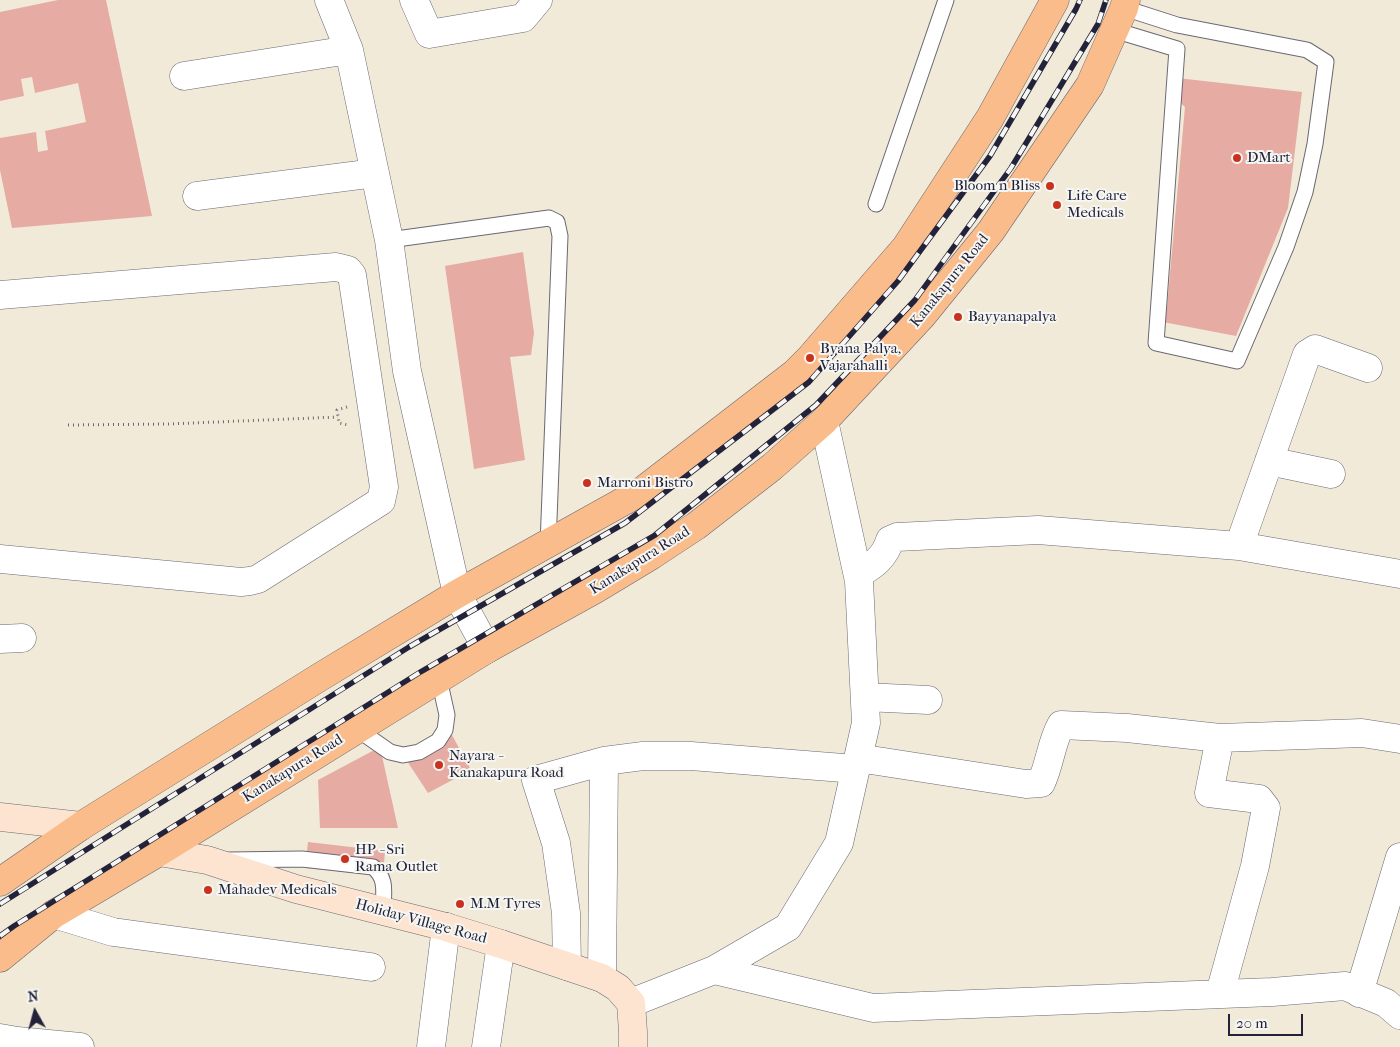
<!DOCTYPE html>
<html>
<head>
<meta charset="utf-8">
<style>
	body { margin:0 }
	#map { position:relative; width:1400px; height:1047px; overflow:hidden; background:#f1ead8; font-family:"IM FELL French Canon",serif }
	canvas { display:block }
	.north { position:absolute; left:10px; top:987px; width:50px; height:50px; -webkit-text-stroke:4px #f6f6f2; paint-order:stroke; rotate:353deg; font-size:14px; font-weight:700; line-height:20px; text-align:center; color:#22223b }
	.north::after { content:''; display:block; margin:auto; width:18px; height:22px; background:#22223b; clip-path:polygon(50% 0,100% 100%,50% 72%,0 100%) }
	.scale { position:absolute; left:1228px; top:1014px; width:75px; height:22px; box-sizing:border-box; border:2px solid #22223b; border-top:0; padding-left:6px; font-size:15px; line-height:18px; white-space:nowrap; color:#22223b; -webkit-text-stroke:4px #f6f6f2; paint-order:stroke }
</style>
</head>
<body>
<div id="map">
<canvas width="1400" height="1047"></canvas>
<div class="north">N</div>
<div class="scale">20 m</div>
</div>
<script>
const g = document.querySelector('canvas').getContext('2d');
g.lineJoin = 'round';
function paint(path, color) {
  g.fillStyle = color;
  g.fill(path, 'evenodd');
}
function trace(path, color, width, dash) {
  g.strokeStyle = color;
  g.lineWidth = width;
  g.lineCap = dash ? 'butt' : 'round';
  g.setLineDash(dash || []);
  g.stroke(path);
}
function drawText(font, color, halo, rows, align = 'center') {
  g.font = font + ' "IM FELL French Canon",serif';
  g.lineWidth = 4;
  g.setLineDash([]);
  g.textBaseline = 'middle';
  g.strokeStyle = halo;
  g.fillStyle = color;
  for (const [text, x, y, turn = 0] of rows) {
    g.save();
    g.translate(x, y);
    g.rotate((+turn || 0) * Math.PI / 180);
    g.textAlign = isNaN(turn) ? turn : align;
    if (halo) g.strokeText(text, 0, 0);
    g.fillText(text, 0, 0);
    g.restore();
  }
}
paint(new Path2D(`
	M58,0H106L152,216L12,228L0,170V138L36,132L38,152L48,150L45,131L86,122L78,83L35,93L32,77L21,79L24,96L0,101V12Z
	M1177,78L1302,92L1288,208L1236,336L1163,322L1167,307L1185,107L1174,97Z
	M523,252L534,333L531,355L510,357L525,460L474,469L445,266Z
	M452,735L471,770L428,793L407,761Z
	M380,747L398,828H320L318,780Z
	M308,842L385,851L383,876L305,868Z`), '#e6aba2');
const lane = new Path2D(`
	M1114,30L1177,49L1156,343L1237,361L1286,247L1305,192L1315,144L1326,62L1307,50L1177,25L1124,8
	M876,204L946,0
	M389,240L549,218L557,222L560,236L548,545
	M357,729L390,752L403,755L419,752L438,741L445,730L447,715L439,679
	M229,860L302,859L373,867C388,879 383,894 383,911`);
const street = new Path2D(`
	M329,0L349,50L389,240L407,371L457,594L487,649
	M414,0L429,34L523,18L538,0
	M184,76L349,50
	M197,196L375,173
	M0,295L336,267L348,270L352,275L384,487L381,501L258,579L250,581L241,582L0,559
	M1269,461L1331,474
	M1239,546L1307,354L1315,349L1368,368
	M858,574C873,566 885,557 890,540L897,537L1038,530L1239,546L1400,574
	M0,639L22,638
	M865,697L928,700
	M858,758L1026,784L1041,783C1050,764 1051,743 1061,725L1127,728L1220,738L1362,733L1400,739
	M54,914L113,932L371,967
	M567,966L566,913L556,843L536,780L604,761L643,756H691L856,769
	M714,970L873,1008L1272,992L1345,986L1386,1003L1400,1015
	M602,978L604,761
	M1220,993L1255,866L1266,808L1259,799L1209,793L1220,738
	M1359,993L1400,857
	M631,1003L714,970L788,927L839,843L866,723L859,581L824,421
	M0,1038L17,1041L80,1047
	M431,1047L446,927
	M486,1047L501,944`);
const secondary = new Path2D(`
	M0,817L81,826
	M159,852L207,860L296,889L446,927L501,944L602,978L618,988L631,1003L633,1032V1047`);
const highway = new Path2D(`
	M0,882L81,826L320,677L457,594L642,491L795,373L810,358L906,247L990,118L1055,0
	M0,958L54,914L78,900L159,852L487,649L594,590L652,555L696,526L772,467L824,421L922,316L991,231L1090,85L1124,8L1126,0`);
trace(lane, '#6a6872', 17);
trace(street, '#6a6872', 29);
trace(secondary, '#6a6872', 29);
trace(highway, '#6a6872', 29);
trace(new Path2D(`
	M347,407L337,410L339,423L348,425
	M68,425L168,424L338,417`), '#6a6872', 3, [1, 4]);
trace(lane, '#fff', 15);
trace(street, '#fff', 28);
trace(secondary, '#fde4d0', 28);
trace(highway, '#f9bc8a', 28);
const rail = new Path2D(`
	M0,904L409,647L625,523L809,382L898,281L990,156L1076,9L1080,0
	M0,936L14,926L422,671L655,535L816,405L915,300L1011,168L1098,24L1106,0`);
trace(rail, '#22223b', 5.5);
trace(rail, '#f6f6f2', 4, [11]);
for (const [x, y, r, color] of [
	[1237,158,5,"#c8321e"],
	[1050,186,5,"#c8321e"],
	[1057,205,5,"#c8321e"],
	[958,317,5,"#c8321e"],
	[810,358,5,"#c8321e"],
	[587,483,5,"#c8321e"],
	[439,765,5,"#c8321e"],
	[345,859,5,"#c8321e"],
	[208,890,5,"#c8321e"],
	[460,904,5,"#c8321e"]
]) {
  const dot = new Path2D();
  dot.arc(x, y, r, 0, 2 * Math.PI);
  g.fillStyle = color;
  g.fill(dot);
  trace(dot, '#f6f6f2', 2);
}
drawText('15px', '#22223b', '#f6f6f2', [
	["DMart",1247,158],
	["Bloom n Bliss",1040,186,"right"],
	["Life Care",1067,196],
	["Medicals",1067,213],
	["Bayyanapalya",968,317],
	["Byana Palya,",820,349],
	["Vajarahalli",820,366],
	["Marroni Bistro",597,483],
	["Nayara -",449,756],
	["Kanakapura Road",449,773],
	["HP - Sri",355,850],
	["Rama Outlet",355,867],
	["Mahadev Medicals",218,890],
	["M.M Tyres",470,904]
], 'left');
drawText('15px', '#22223b', '#f6f6f2', [
	["Kanakapura Road",950,281,-51],
	["Kanakapura Road",640,561,-32],
	["Kanakapura Road",293,769,-32],
	["Holiday Village Road",421,922,15]
]);
</script>
</body>
</html>
